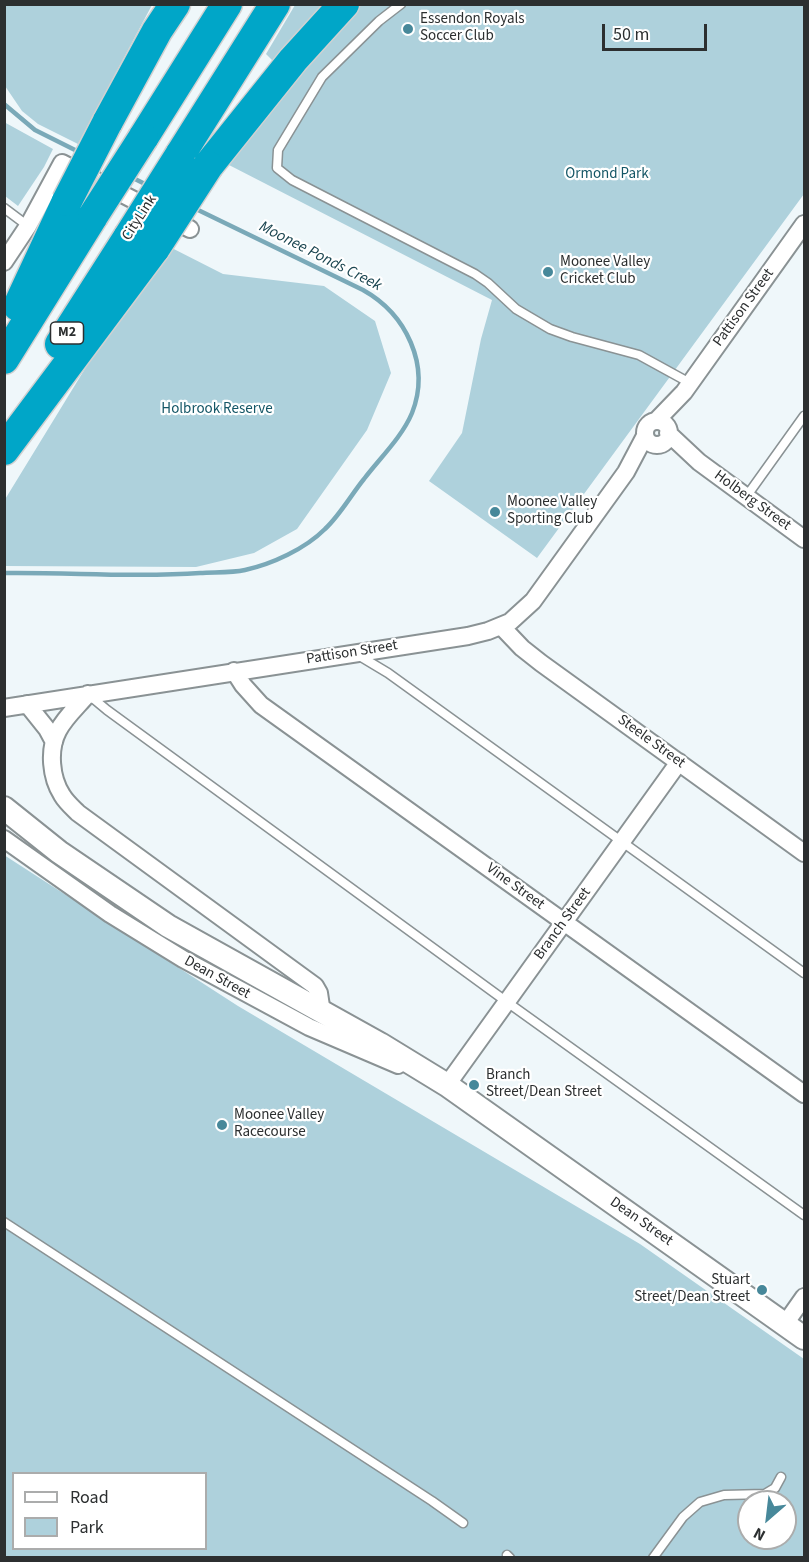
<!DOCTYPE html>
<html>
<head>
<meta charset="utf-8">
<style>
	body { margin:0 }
	#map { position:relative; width:809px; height:1562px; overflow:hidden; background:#eff7fa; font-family:"Source Sans 3",sans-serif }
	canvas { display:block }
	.frame { position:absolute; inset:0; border:6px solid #2c2f30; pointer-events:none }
	.legend { position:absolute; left:12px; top:1472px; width:195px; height:78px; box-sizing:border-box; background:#fff; border:2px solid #abacac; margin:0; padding:8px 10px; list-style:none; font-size:18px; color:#2c2f30 }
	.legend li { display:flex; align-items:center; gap:12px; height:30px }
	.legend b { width:30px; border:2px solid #abacac }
	.north { position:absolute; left:737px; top:1490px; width:60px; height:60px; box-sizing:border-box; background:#fff; border:2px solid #abacac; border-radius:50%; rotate:208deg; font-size:16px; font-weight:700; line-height:24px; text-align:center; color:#2c2f30 }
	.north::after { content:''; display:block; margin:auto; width:21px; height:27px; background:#47889a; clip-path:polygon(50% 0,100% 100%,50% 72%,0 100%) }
	.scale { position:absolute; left:602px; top:24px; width:105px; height:27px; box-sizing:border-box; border:3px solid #2c2f30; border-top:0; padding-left:8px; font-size:18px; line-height:21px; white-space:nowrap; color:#2c2f30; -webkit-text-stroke:4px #fff; paint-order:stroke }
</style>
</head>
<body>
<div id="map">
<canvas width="809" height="1562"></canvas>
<div class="frame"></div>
<ul class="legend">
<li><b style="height:8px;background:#fff"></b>Road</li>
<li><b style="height:16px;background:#aed1dc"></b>Park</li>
</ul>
<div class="north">N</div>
<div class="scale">50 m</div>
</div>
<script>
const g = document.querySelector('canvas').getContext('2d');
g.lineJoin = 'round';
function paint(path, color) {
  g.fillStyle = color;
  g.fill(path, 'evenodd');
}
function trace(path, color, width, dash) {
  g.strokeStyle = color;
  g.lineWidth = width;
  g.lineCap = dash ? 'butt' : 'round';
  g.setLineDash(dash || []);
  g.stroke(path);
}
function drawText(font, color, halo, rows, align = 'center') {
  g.font = font + ' "Source Sans 3",sans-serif';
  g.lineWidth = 4.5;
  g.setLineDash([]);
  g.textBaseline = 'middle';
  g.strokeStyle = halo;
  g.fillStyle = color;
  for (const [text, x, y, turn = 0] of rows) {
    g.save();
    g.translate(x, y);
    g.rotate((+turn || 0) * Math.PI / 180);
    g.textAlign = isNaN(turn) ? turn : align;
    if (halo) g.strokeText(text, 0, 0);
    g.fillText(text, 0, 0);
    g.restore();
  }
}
paint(new Path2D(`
	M4,5H152L78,144L38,124L22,111L5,86Z
	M295,5H326L274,62L266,54Z
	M356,5H804V194L537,558L429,481L462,433L481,339L492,300L229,165L328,32Z
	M4,122L53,149L44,167L18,206L5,196Z
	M162,243L223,274L324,286L375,321L391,373L367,430L297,529L254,553L196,567L5,566L4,501Z
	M4,855L238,1006L640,1244L804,1359V1557H5ZM14,1474H206V1548H14ZM749,1502H785V1538H749Z`), '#aed1dc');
trace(new Path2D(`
	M4,104L35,130L81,153
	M129,176L149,186
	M4,573C70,572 134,578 200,573C214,572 231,573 245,570C272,564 305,549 325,529C340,515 351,495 364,479C380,458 402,437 412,413C431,365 406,314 363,290L194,208`), '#7aa9b8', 4.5);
const lane = new Path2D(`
	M401,4L379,21L322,77L278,150L277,168L292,180L475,274L488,283L516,309L550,329L572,337L639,355L690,383
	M4,208L28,226
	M746,497L804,416
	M358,655L388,673L804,973
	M89,695L107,710L507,1002L804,1215
	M4,1222L432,1501L463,1523
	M507,1555L510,1558
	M653,1558L683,1517L700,1502L724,1495L765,1494L775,1488L781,1477`);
const street = new Path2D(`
	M4,262L28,226L62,163L190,229
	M656,421L684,392L804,224
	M645 433a12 12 0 1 1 24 0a12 12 0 1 1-24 0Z
	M668,433L699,462L804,539
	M501,626L522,648L541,663L804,853
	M234,671L243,685L261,705L804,1094
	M88,694C78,706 65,717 58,731C48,750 51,778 62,795C66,802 73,808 78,813L315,986L319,993L322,1013
	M27,704L47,729L54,742
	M4,708L468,636L488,631L510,622L533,601L626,472L645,436
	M4,839L110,914L183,959L309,1027L398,1065
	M439,1081L447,1085L679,762
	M785,1324L804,1297`);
const secondary = new Path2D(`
	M4,808L59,852L168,926L380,1044L447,1085L804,1338`);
const highway = new Path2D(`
	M107,123L157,31L175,4
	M143,138L227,4
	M180,155L275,4
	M208,166L293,60L344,4
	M18,306L67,201
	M60,344L129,236
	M4,359L93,216
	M4,450L155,248`);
trace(lane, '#8a9294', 11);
trace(street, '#8a9294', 20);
trace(secondary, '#8a9294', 26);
trace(highway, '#d1d1d1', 33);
trace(lane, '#fff', 8);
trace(street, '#fff', 16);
trace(secondary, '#fff', 22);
trace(highway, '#00a6c8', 30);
const highwayBridge = new Path2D(`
	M67,201L107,123
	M93,216L143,138
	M129,236L180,155
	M155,248L208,166`);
trace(highwayBridge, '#d1d1d1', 33, []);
trace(highwayBridge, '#00a6c8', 30);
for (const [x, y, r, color] of [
	[408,29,6,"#47889a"],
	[548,272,6,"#47889a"],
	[495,512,6,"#47889a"],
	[474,1085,6,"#47889a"],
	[222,1125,6,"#47889a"],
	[762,1290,6,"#47889a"]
]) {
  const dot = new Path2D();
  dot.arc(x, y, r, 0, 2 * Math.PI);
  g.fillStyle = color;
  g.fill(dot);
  trace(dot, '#fff', 2);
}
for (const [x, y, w] of [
	[67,333,33]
]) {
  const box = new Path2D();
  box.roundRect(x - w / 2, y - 11, w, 22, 4.5);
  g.fillStyle = '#fff';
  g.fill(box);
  trace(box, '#2c2f30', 1.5);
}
drawText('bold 14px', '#2c2f30', null, [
	["M2",67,333]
]);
drawText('15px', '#2c2f30', '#fff', [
	["Essendon Royals",420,20],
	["Soccer Club",420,37],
	["Moonee Valley",560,263],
	["Cricket Club",560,280],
	["Moonee Valley",507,503],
	["Sporting Club",507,520],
	["Branch",486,1076],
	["Street/Dean Street",486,1093],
	["Moonee Valley",234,1116],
	["Racecourse",234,1133],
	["Stuart",750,1281,"right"],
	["Street/Dean Street",750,1298,"right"]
], 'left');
drawText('15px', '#145666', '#fff', [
	["Ormond Park",607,175],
	["Holbrook Reserve",217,410]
]);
drawText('15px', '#2c2f30', '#fff', [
	["CityLink",140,218,-57],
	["Pattison Street",744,308,-54],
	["Holberg Street",752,501,36],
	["Pattison Street",352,653,-9],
	["Steele Street",651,742,36],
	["Vine Street",515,887,36],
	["Branch Street",563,924,-54],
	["Dean Street",217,978,29],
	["Dean Street",641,1222,35]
]);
drawText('italic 16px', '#1a4550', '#fff', [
	["Moonee Ponds Creek",320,257,27]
]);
</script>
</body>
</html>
